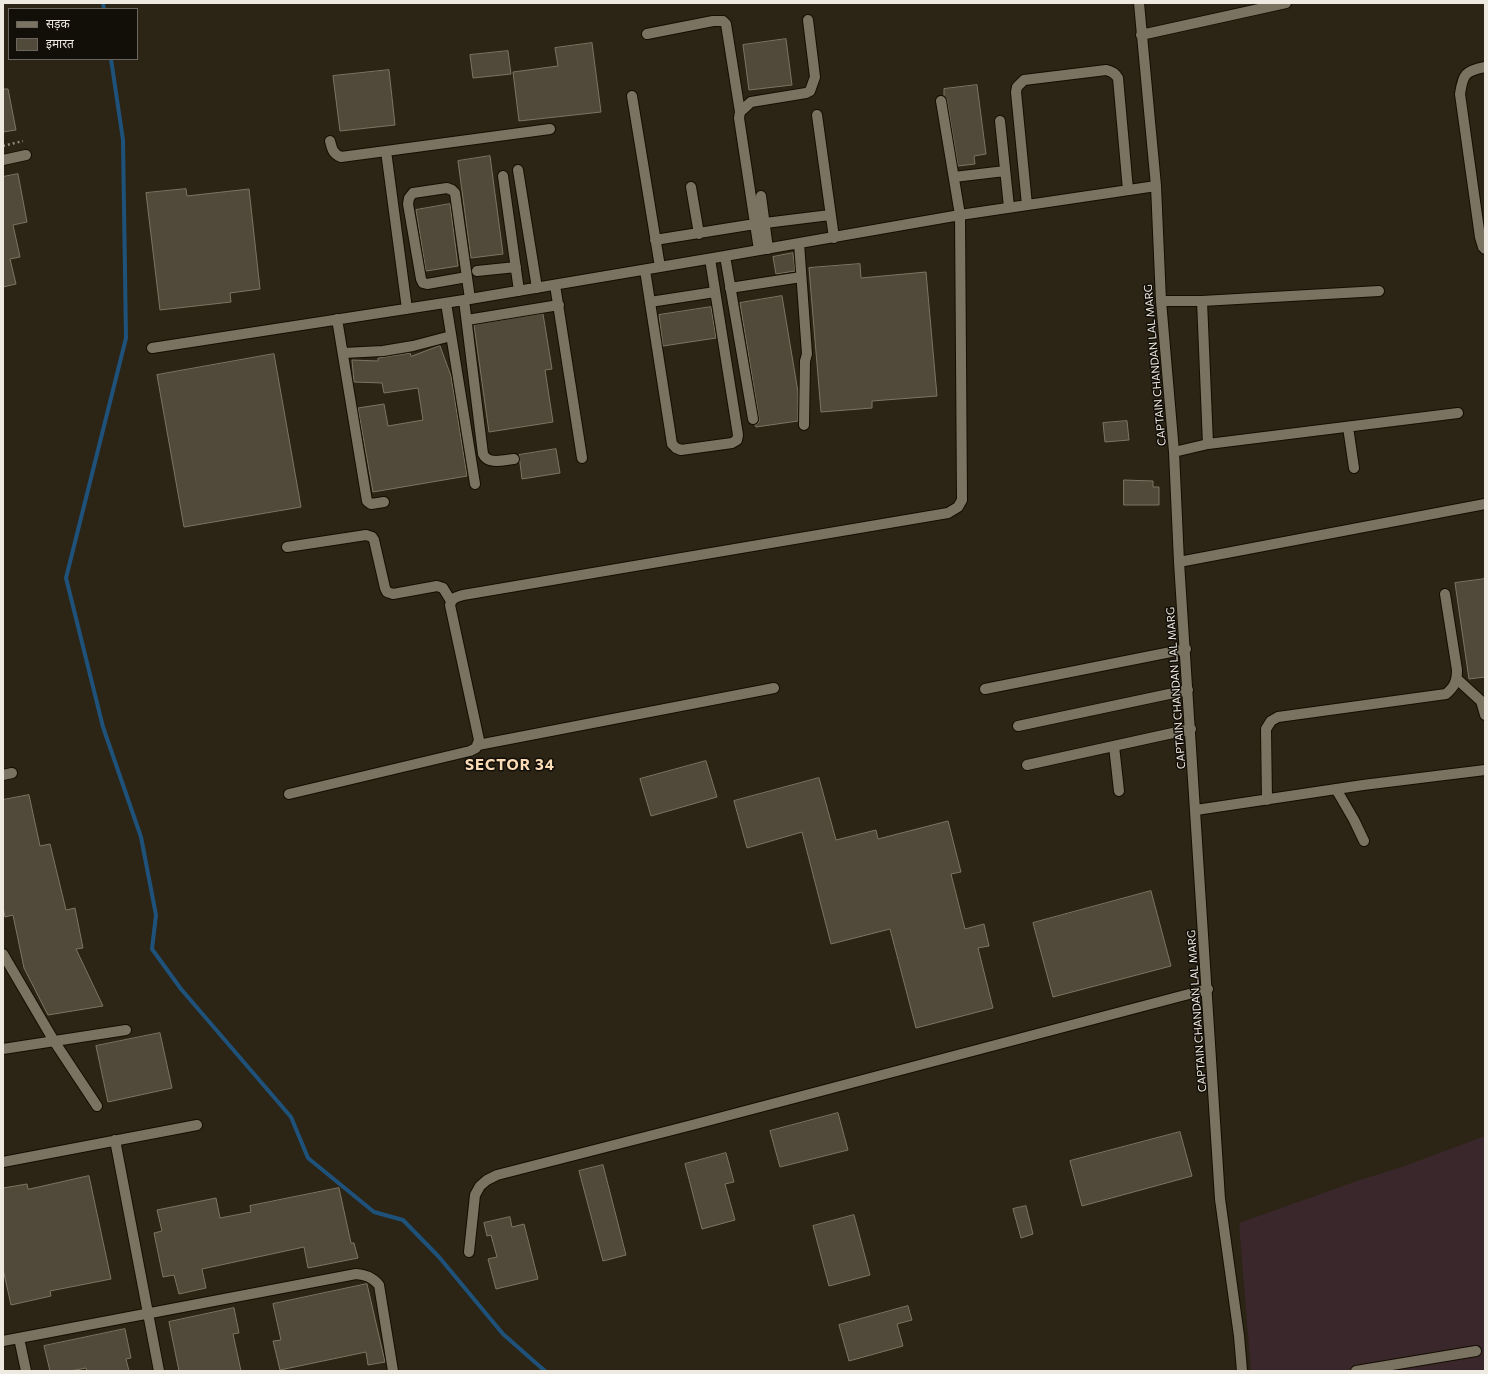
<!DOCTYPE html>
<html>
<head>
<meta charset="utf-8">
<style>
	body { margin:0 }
	#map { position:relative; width:1488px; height:1374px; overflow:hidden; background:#2c2516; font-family:Commissioner,"Noto Sans Devanagari",sans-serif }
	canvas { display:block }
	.frame { position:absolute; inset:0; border:4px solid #efeae1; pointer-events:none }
	.legend { position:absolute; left:8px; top:8px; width:130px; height:52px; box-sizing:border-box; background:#120e08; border:1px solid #6a665f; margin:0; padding:5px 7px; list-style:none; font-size:12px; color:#efeae1 }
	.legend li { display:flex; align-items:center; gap:8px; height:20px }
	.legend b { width:20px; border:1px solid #6a665f }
</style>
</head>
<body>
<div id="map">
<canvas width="1488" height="1374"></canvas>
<div class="frame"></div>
<ul class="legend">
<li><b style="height:5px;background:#7b7361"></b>सड़क</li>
<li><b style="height:11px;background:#514939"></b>इमारत</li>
</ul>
</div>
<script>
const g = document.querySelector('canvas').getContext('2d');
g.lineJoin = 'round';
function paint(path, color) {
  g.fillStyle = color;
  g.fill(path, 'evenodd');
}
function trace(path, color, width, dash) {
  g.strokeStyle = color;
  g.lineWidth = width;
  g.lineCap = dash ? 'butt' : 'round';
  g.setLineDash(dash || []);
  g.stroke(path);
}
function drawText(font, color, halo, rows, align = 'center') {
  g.font = font + ' Commissioner,sans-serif';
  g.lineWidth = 3;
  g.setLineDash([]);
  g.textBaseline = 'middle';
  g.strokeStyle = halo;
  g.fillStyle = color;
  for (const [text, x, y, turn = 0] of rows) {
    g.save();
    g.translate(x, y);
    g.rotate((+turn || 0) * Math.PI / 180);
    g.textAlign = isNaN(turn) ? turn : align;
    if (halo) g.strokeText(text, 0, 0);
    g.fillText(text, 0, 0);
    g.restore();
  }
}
paint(new Path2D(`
	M1485,1136V1371H1251L1239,1223L1360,1180L1402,1167Z`), '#3a272b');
trace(new Path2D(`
	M103,3L104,9
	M111,59L123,140L126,338L66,578L103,727L141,837L156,915L152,949L181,989L291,1117L308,1158L374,1212L403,1220L439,1257L503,1334L545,1371`), '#1f527b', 4);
const building = new Path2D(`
	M786,39L792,85L749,90L743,45Z
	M592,43L601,112L519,121L513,72L558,66L555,48Z
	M508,51L511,74L473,78L470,55Z
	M389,70L395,125L340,131L333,76Z
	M977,85L986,154L974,156L975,164L958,166L947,100L944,96V89Z
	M3,89H8L16,130L3,132Z
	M490,156L503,254L471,258L458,161Z
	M18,174L27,222L13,225L20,257L10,259L16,284L3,287V177Z
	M186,189L187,196L249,189L260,289L230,293L231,302L160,310L146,193Z
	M450,204L458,266L426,271L416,210Z
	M793,253L795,271L776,274L773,257Z
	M860,264L861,278L926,272L937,396L872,401V408L821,412L809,268Z
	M782,296L798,392V421L756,427L755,425L759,422V418L740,303Z
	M711,307L716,338L663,346L659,315Z
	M543,314L552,369L545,370L553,422L489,432L474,325Z
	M440,346L451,376L467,476L373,492L358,408L384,404L388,426L423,420L418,388L384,393L382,383L354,382L352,360L378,361V358L410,353L411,356Z
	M274,354L301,507L184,527L157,375Z
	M1127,421L1129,440L1105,442L1103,423Z
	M556,449L560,473L522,479L519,455Z
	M1124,480L1153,481V487H1159V505H1124Z
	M1485,579V677L1469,679L1455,583Z
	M706,761L717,797L651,816L640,779Z
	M819,778L836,840L876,830L878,839L948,821L961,872L951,874L965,929L984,924L989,946L978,948L993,1008L916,1028L890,929L831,944L802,832L747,848L734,801Z
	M29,795L40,846L50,844L66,910L75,908L83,948L76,949L103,1006L48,1015L24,968L13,915L5,917L3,907V800Z
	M1151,891L1171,966L1053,997L1033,923Z
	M160,1033L172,1088L108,1102L96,1046Z
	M838,1113L848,1150L780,1167L770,1131Z
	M1180,1132L1192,1176L1082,1206L1070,1161Z
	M726,1153L734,1182L725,1184L735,1220L702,1229L685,1164Z
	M603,1165L626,1255L603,1261L579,1171Z
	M89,1176L111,1279L50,1291L51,1296L11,1305L3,1269V1188L27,1184L28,1189Z
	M339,1188L351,1243H354L358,1258L308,1268L304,1247L202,1269L206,1288L179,1294L174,1275L163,1277L154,1233L162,1231L157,1210L216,1198L220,1218L251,1212L250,1206Z
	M1026,1206L1033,1234L1021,1238L1013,1209Z
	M854,1215L870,1275L829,1286L813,1226Z
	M510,1217L512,1227L524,1224L538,1279L496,1289L488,1259L497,1257L491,1235L487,1236L484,1223Z
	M367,1284L385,1362L368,1365L366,1352L280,1370L273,1341L281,1340L273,1304Z
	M908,1306L912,1320L897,1324L903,1346L849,1361L839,1325Z
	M234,1308L239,1333L233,1334L241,1371H179L169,1322Z
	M125,1329L131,1358L126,1359L129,1371H87L86,1368L70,1371H50L44,1346Z`);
paint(building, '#514939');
trace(building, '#7d7463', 1);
const minor = new Path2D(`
	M1139,3L1156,186L1161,301L1174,452L1179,562L1220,1199L1239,1336L1242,1371
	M647,34L713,21H723L726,24L740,112
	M1141,35L1286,3
	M1485,67C1465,71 1463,74 1460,94L1480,237L1483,247L1485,249
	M632,96L660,267
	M817,115L834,238
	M1000,121L1009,207
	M330,141C332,149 333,154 341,157L386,151
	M3,160L26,155
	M518,170L537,288
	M503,176L519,291
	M954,177L1005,171
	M691,187L699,234
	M761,196L768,249
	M1027,205L1016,92L1017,87L1024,80L1106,70C1111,71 1115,73 1118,78L1128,190
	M765,223L830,215
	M655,240L755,224
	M799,243L807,354L805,361L804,425
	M759,250L739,118L740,112L751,102L806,93L810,91L815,77L808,20
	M725,256L753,419
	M645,270L672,444L676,448L681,450L732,443L737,440L738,435L710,259
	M477,271L516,267
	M467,277L427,284L423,283L421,279L408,204L409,198L413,193L447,188L452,190L455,193L470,299
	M555,285L582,458
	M730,288L801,277
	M464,300L483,454C488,465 504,460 514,459
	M1161,301H1202L1379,291
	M1202,301L1208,444
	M650,302L715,292
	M446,303L475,484
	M407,309L386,151L550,129
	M337,319L367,501L371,504L384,502
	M467,320L559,305
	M152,348L464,300L725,256L960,215L1156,186
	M343,353L383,351L413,346L451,336
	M1348,427L1354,468
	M1174,452L1208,444L1458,413
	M287,547L366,535L372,537L374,540L385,588L387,592L393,594L437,586L443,588L451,601
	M1179,562L1485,504
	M1457,679L1481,701L1485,715
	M985,689L1186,649
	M1018,726L1188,690
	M478,745L774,688
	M1114,746L1119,791
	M1027,765L1191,729
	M3,775L12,773
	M1336,789L1354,820L1364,841
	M289,794L470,751L476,748L479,740L450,605C452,598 456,597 463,595L948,513L958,507L962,500L960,215L941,101
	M1267,800L1266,729L1271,721L1278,717L1446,694C1454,687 1457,682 1457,670L1445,594
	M1196,810L1363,785L1485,770
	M3,954L54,1041L97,1106
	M3,1049L126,1030
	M115,1140L159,1371
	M3,1162L197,1125
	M469,1252L475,1195L480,1186L487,1180L497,1175L692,1125L1208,989
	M19,1338L26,1371
	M3,1341L356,1274C366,1275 372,1277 379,1285L393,1371
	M1356,1371L1476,1351`);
trace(minor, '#140e02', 12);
trace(new Path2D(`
	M3,146L23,141`), '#8f897d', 2.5, [2, 3]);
trace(minor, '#7b7361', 10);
drawText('11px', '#efeae1', '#120e08', [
	["CAPTAIN CHANDAN LAL MARG",1155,365,-95],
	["CAPTAIN CHANDAN LAL MARG",1176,688,-94],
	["CAPTAIN CHANDAN LAL MARG",1197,1011,-94]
]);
g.letterSpacing = '1px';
drawText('bold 15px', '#fcdcb7', '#120e08', [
	["SECTOR 34",510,765]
]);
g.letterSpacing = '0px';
</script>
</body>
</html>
